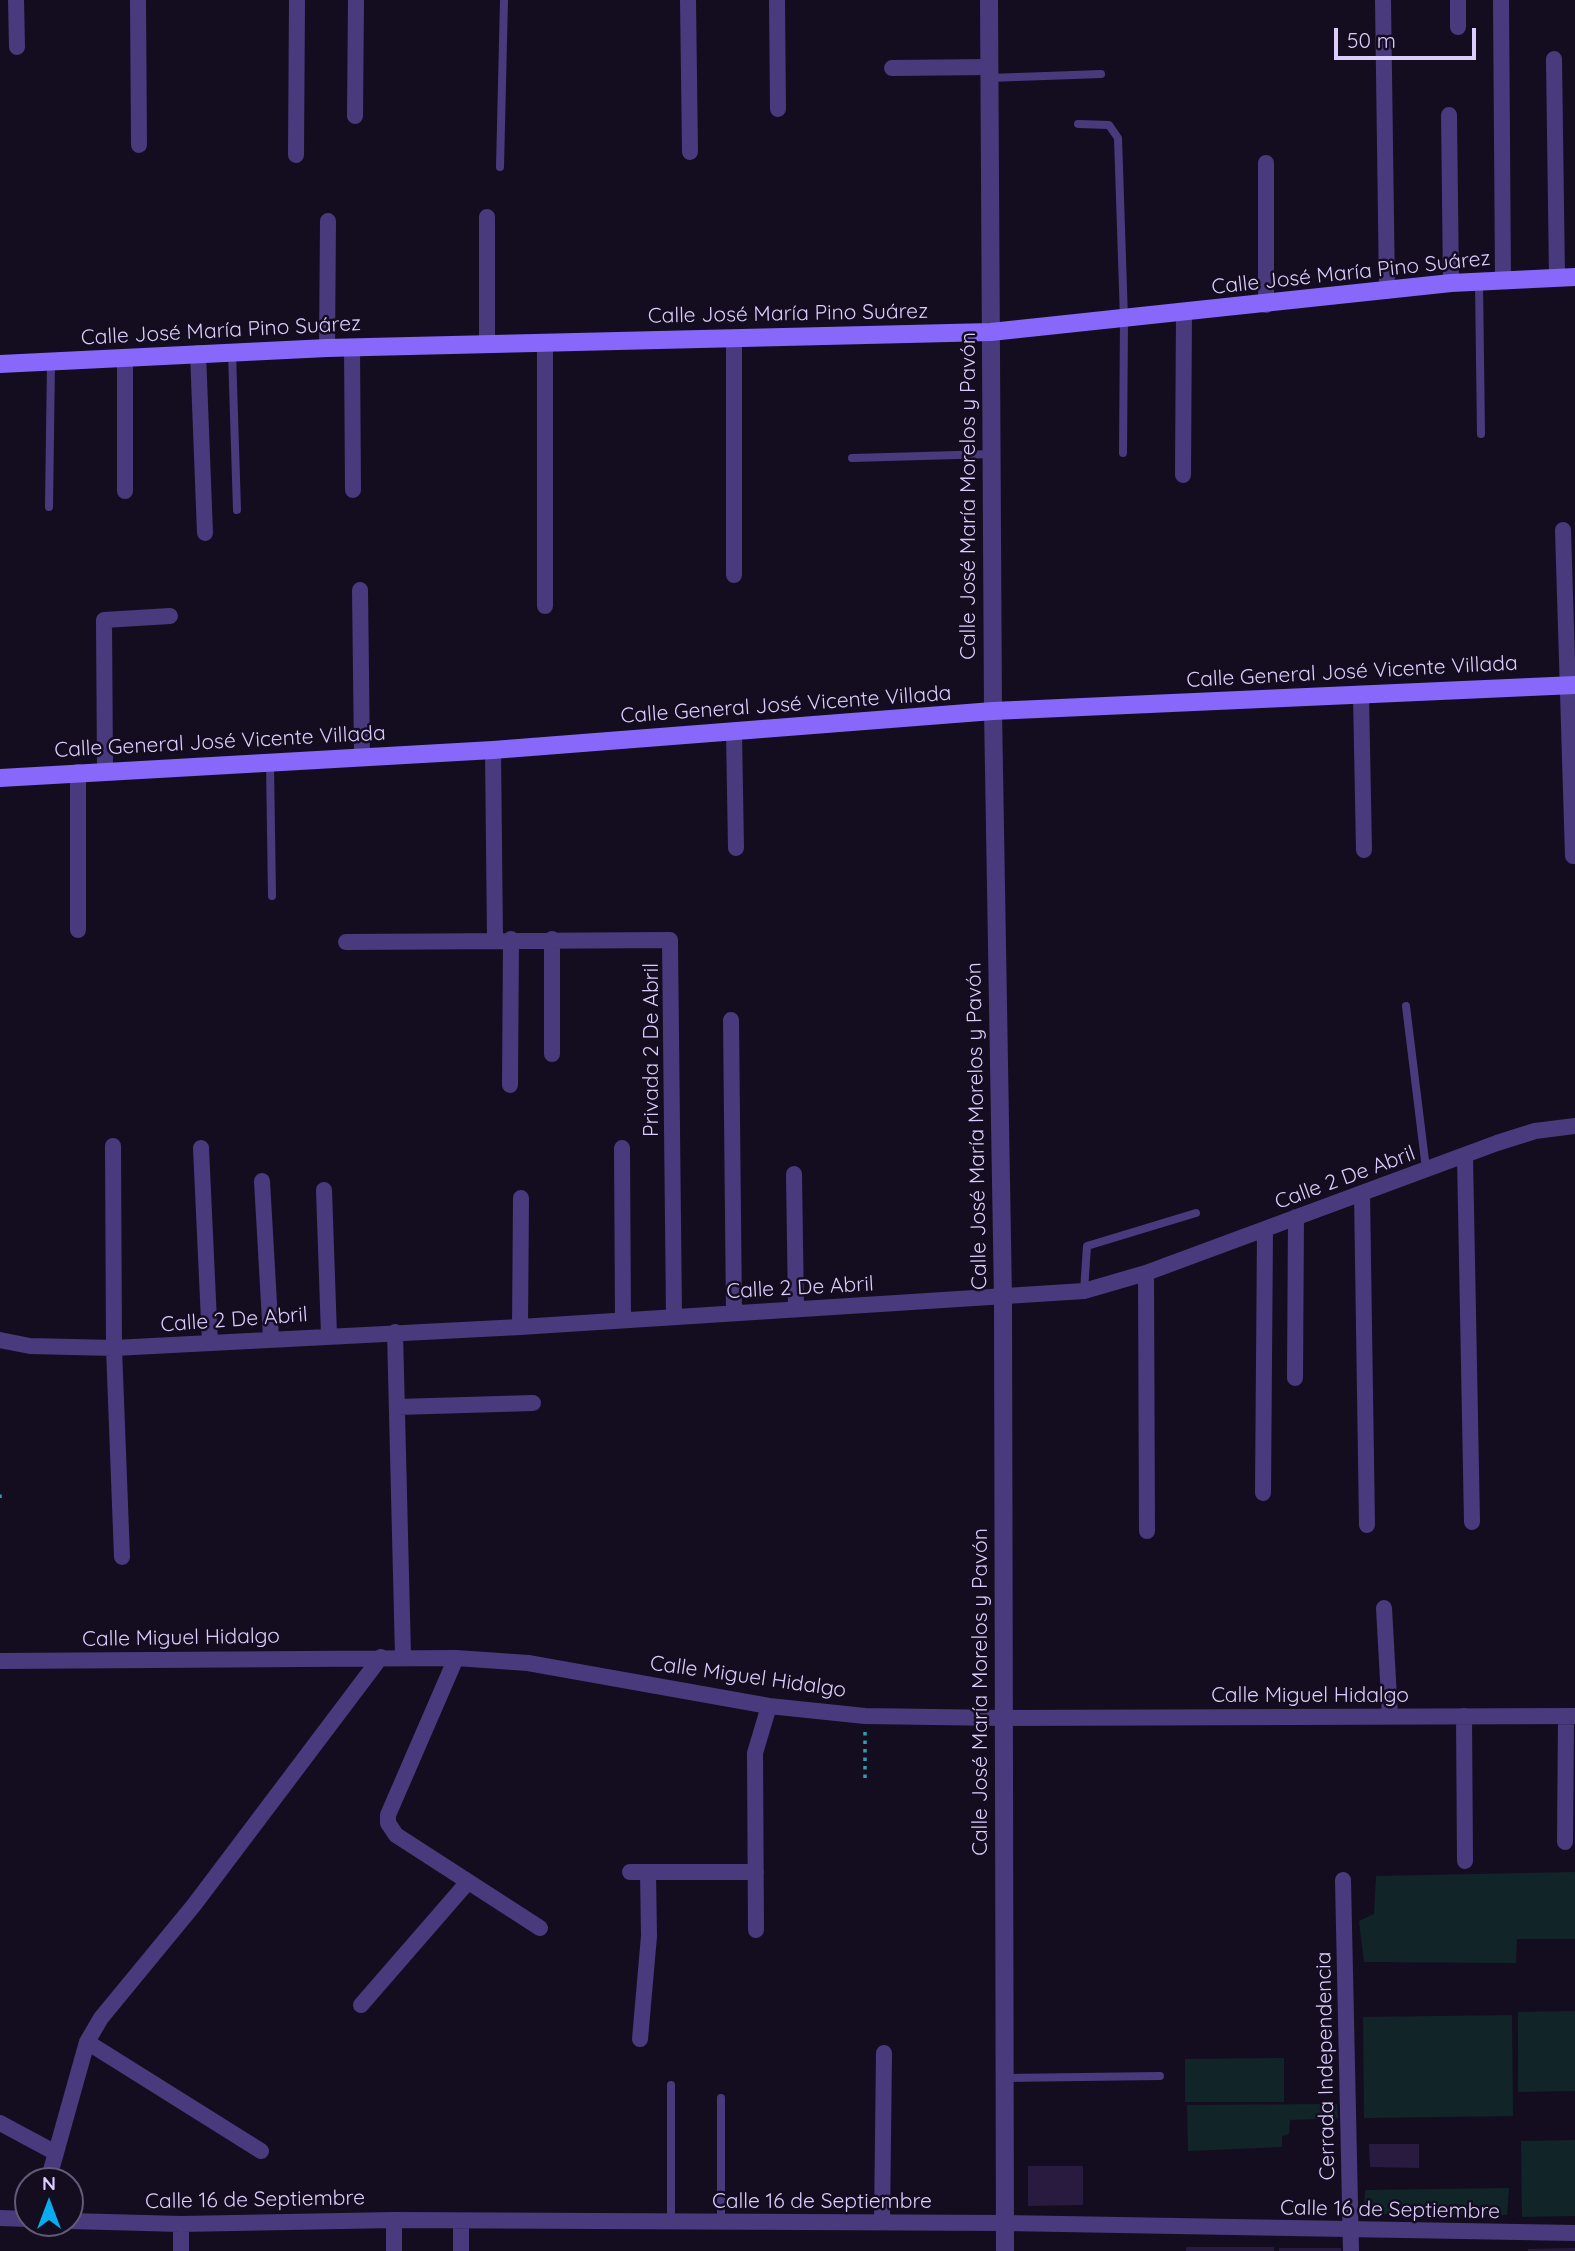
<!DOCTYPE html>
<html>
<head>
<meta charset="utf-8">
<style>
	body { margin:0 }
	#map { position:relative; width:1575px; height:2251px; overflow:hidden; background:#140d20; font-family:Quicksand,sans-serif }
	canvas { display:block }
	.north { position:absolute; left:14px; top:2167px; width:70px; height:70px; box-sizing:border-box; background:#140d20; border:2px solid #645a78; border-radius:50%; rotate:0deg; font-size:19px; font-weight:700; line-height:28px; text-align:center; color:#dccdfd }
	.north::after { content:''; display:block; margin:auto; width:24px; height:32px; background:#08acef; clip-path:polygon(50% 0,100% 100%,50% 72%,0 100%) }
	.scale { position:absolute; left:1334px; top:28px; width:142px; height:32px; box-sizing:border-box; border:4px solid #dccdfd; border-top:0; padding-left:9px; font-size:21px; line-height:24px; white-space:nowrap; color:#dccdfd; -webkit-text-stroke:5px #140d20; paint-order:stroke }
</style>
</head>
<body>
<div id="map">
<canvas width="1575" height="2251"></canvas>
<div class="north">N</div>
<div class="scale">50 m</div>
</div>
<script>
const g = document.querySelector('canvas').getContext('2d');
g.lineJoin = 'round';
function paint(path, color) {
  g.fillStyle = color;
  g.fill(path, 'evenodd');
}
function trace(path, color, width, dash) {
  g.strokeStyle = color;
  g.lineWidth = width;
  g.lineCap = dash ? 'butt' : 'round';
  g.setLineDash(dash || []);
  g.stroke(path);
}
function drawText(font, color, halo, rows, align = 'center') {
  g.font = font + ' Quicksand,sans-serif';
  g.lineWidth = 5;
  g.setLineDash([]);
  g.textBaseline = 'middle';
  g.strokeStyle = halo;
  g.fillStyle = color;
  for (const [text, x, y, turn = 0] of rows) {
    g.save();
    g.translate(x, y);
    g.rotate((+turn || 0) * Math.PI / 180);
    g.textAlign = isNaN(turn) ? turn : align;
    if (halo) g.strokeText(text, 0, 0);
    g.fillText(text, 0, 0);
    g.restore();
  }
}
paint(new Path2D(`
	M1575,1872V1939H1517L1516,1963L1364,1962L1359,1921L1374,1914L1376,1876Z
	M1575,2011V2091L1518,2092V2012Z
	M1512,2015L1513,2116L1364,2118L1363,2017Z
	M1284,2058V2102H1185V2059Z
	M1337,2104L1338,2118L1290,2120L1289,2134L1282,2136V2147L1188,2151L1187,2105Z
	M1575,2140V2216L1522,2217L1521,2141Z
	M1509,2188L1507,2215L1364,2214L1365,2190Z`), '#112529');
paint(new Path2D(`
	M1369,2144H1419V2168L1370,2167Z
	M1028,2166H1083V2205L1028,2206Z
	M1186,2247H1274V2251H1186Z
	M1279,2248H1341V2251H1279Z
	M1575,2248V2251H1528V2249Z`), '#291a40');
trace(new Path2D(`
	M0,1498V1491
	M865,1732V1780`), '#329dad', 3.5, [3.5, 5]);
trace(new Path2D(`
	M989,78L1101,74
	M1078,124L1109,125L1118,138L1124,319L1123,453
	M500,167L504,0
	M1479,282L1481,434
	M232,352L237,510
	M852,458L992,454
	M49,507L51,361
	M270,764L272,896
	M1406,1006L1426,1169
	M1084,1291L1087,1246L1196,1213
	M1004,2078L1160,2076
	M671,2085V2222
	M721,2098V2223`), '#493a7d', 8);
trace(new Path2D(`
	M16,0L17,47
	M138,0L139,145
	M688,0L690,152
	M777,0L778,109
	M1383,0L1387,291
	M1501,0L1503,280
	M1458,27V0
	M1554,59L1557,278
	M892,68L989,67
	M1449,115L1451,283
	M355,116L356,0
	M296,155L297,0
	M1266,163V305
	M487,217V345
	M545,343V606
	M352,347L353,490
	M327,348L328,221
	M198,353L205,533
	M125,357V491
	M1183,475L1184,313
	M1563,530L1573,856
	M734,575V338
	M360,590L362,756
	M1361,695L1364,850
	M734,733L736,848
	M493,750L495,940
	M105,770L104,620L170,616
	M78,772V930
	M552,939V1054
	M346,942L670,940L674,1316
	M731,1020L734,1313
	M510,1085L511,939
	M113,1146L114,1348L122,1557
	M201,1148L210,1343
	M622,1148L623,1320
	M1465,1156L1472,1522
	M794,1174L796,1309
	M262,1181L271,1338
	M324,1190L329,1335
	M1362,1193L1367,1525
	M1146,1273L1147,1531
	M520,1327L521,1198
	M395,1332L403,1656
	M0,1340L30,1346L114,1348L520,1327L1084,1291L1146,1273L1497,1143L1535,1131L1575,1126
	M1295,1378L1296,1217
	M397,1407L533,1403
	M1263,1493L1265,1230
	M1384,1608L1390,1716
	M456,1658L388,1815V1823L396,1835L540,1928
	M0,1661L456,1658L528,1663L769,1706L865,1716L1003,1718L1575,1716
	M1464,1716L1465,1861
	M1565,1842L1566,1716
	M630,1872H756
	M1343,1880L1351,2251
	M756,1930L755,1753L769,1706
	M361,2005L467,1883
	M640,2039L649,1936L648,1872
	M87,2042L261,2151
	M0,2123L56,2153
	M48,2181L87,2042L101,2018L194,1905L381,1657
	M0,2218L28,2219
	M394,2220V2251
	M70,2221L181,2224L394,2220L1005,2223L1575,2233
	M882,2222L884,2053
	M181,2224V2251
	M461,2251V2221`), '#493a7d', 16);
trace(new Path2D(`
	M989,0L993,711L1003,1298L1005,2251`), '#493a7d', 18);
trace(new Path2D(`
	M0,364L327,348L991,332L1451,283L1575,277
	M0,778L493,750L993,711L1575,685`), '#8768fa', 18);
drawText('21px', '#dccdfd', '#140d20', [
	["Calle José María Pino Suárez",1351,273,-6],
	["Calle José María Pino Suárez",788,314,-1],
	["Calle José María Pino Suárez",221,331,-3],
	["Calle José María Morelos y Pavón",969,496,-90],
	["Calle General José Vicente Villada",1352,672,-3],
	["Calle General José Vicente Villada",786,705,-4],
	["Calle General José Vicente Villada",220,742,-3],
	["Privada 2 De Abril",652,1050,-90],
	["Calle José María Morelos y Pavón",977,1126,-91],
	["Calle 2 De Abril",1345,1178,-20],
	["Calle 2 De Abril",800,1288,-3],
	["Calle 2 De Abril",234,1320,-4],
	["Calle Miguel Hidalgo",181,1638,-1],
	["Calle Miguel Hidalgo",748,1677,8],
	["Calle José María Morelos y Pavón",981,1692,-90],
	["Calle Miguel Hidalgo",1310,1696],
	["Cerrada Independencia",1326,2066,-91],
	["Calle 16 de Septiembre",255,2200,-1],
	["Calle 16 de Septiembre",822,2202],
	["Calle 16 de Septiembre",1390,2210,1]
]);
</script>
</body>
</html>
